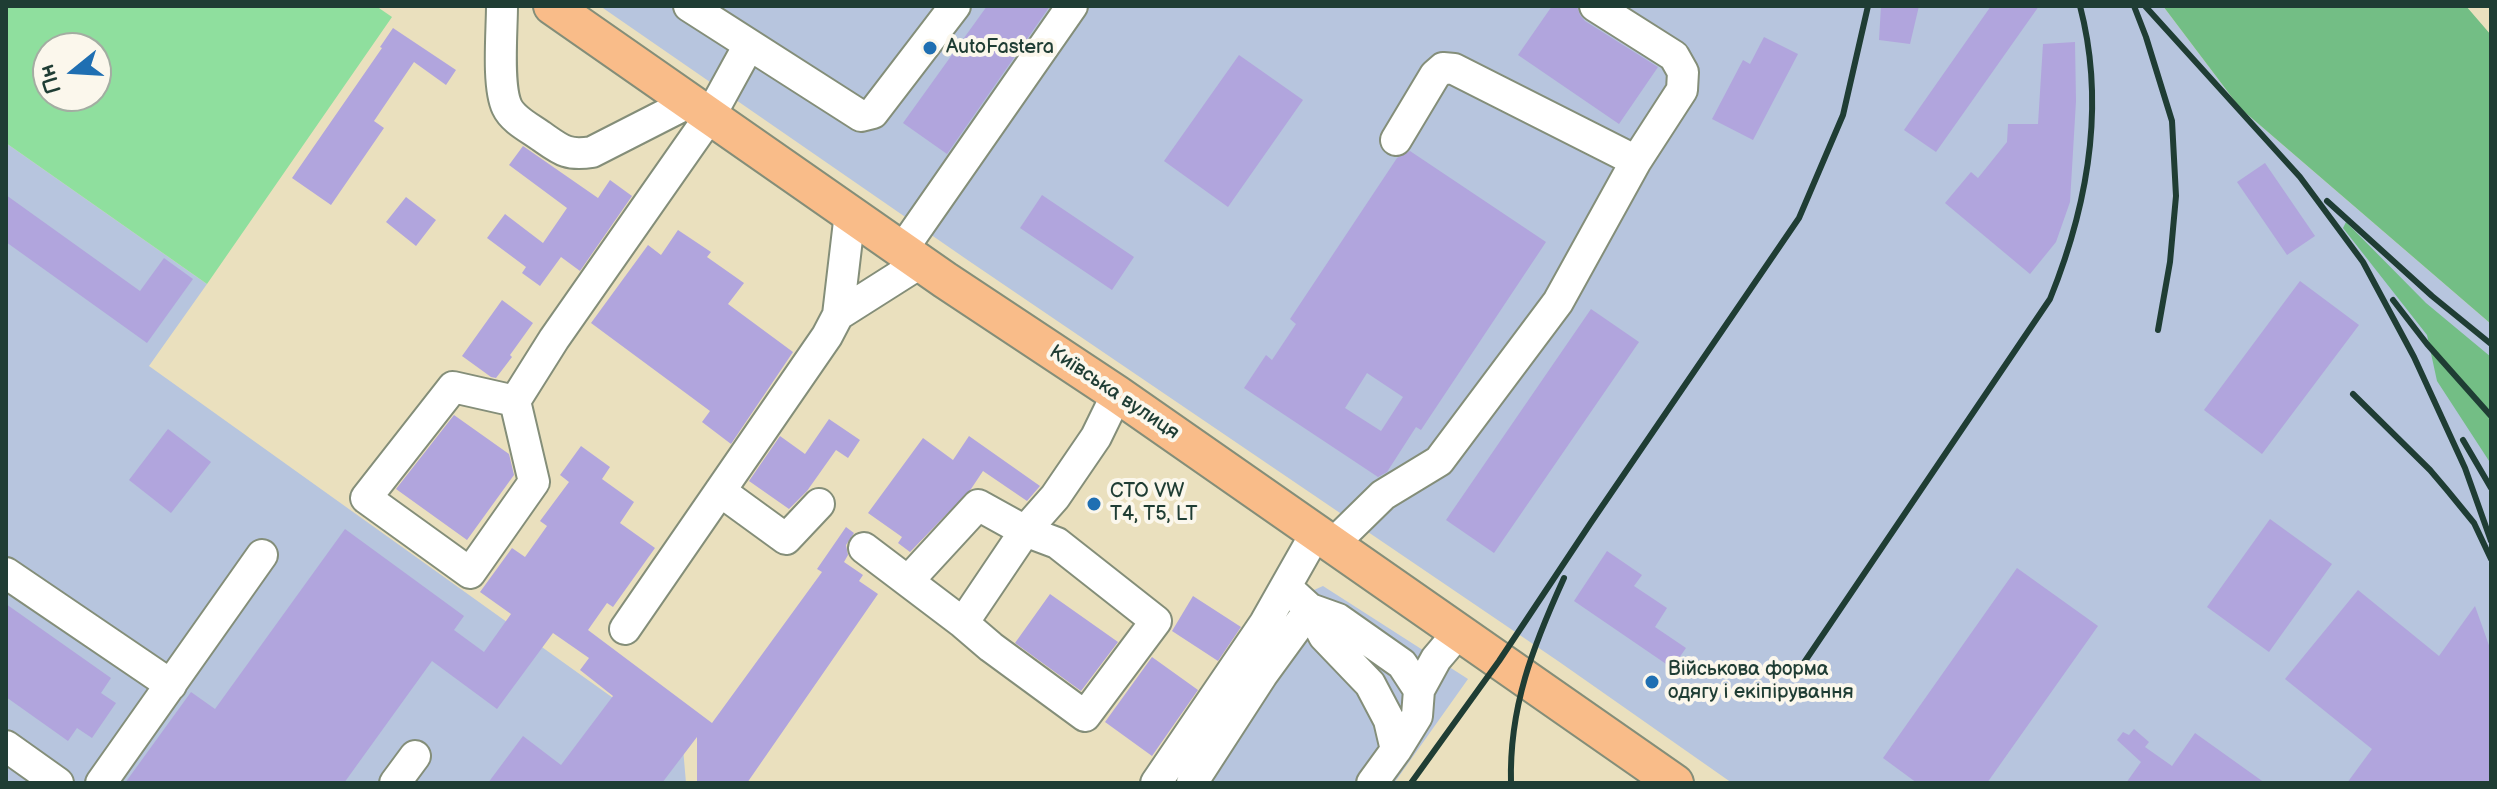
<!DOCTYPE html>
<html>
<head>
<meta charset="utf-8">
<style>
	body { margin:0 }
	#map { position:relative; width:2497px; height:789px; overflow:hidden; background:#eae0be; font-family:"Balsamiq Sans",sans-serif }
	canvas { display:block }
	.frame { position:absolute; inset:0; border:8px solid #1f3d34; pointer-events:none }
	.north { position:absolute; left:32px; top:32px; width:80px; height:80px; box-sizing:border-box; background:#fbf7ec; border:2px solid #a3ada2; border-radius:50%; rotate:252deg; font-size:22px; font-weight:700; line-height:32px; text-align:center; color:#1f3d34 }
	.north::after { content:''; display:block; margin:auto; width:28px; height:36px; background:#1f6fb2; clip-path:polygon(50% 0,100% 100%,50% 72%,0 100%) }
</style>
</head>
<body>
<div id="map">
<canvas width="2497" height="789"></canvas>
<div class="frame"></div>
<div class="north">Пн</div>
</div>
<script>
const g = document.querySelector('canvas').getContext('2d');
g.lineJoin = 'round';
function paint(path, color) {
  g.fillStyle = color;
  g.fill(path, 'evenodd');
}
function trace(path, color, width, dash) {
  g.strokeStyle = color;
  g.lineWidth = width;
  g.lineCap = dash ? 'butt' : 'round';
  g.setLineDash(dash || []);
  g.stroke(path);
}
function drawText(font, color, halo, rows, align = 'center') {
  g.font = font + ' "Balsamiq Sans",sans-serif';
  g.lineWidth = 8;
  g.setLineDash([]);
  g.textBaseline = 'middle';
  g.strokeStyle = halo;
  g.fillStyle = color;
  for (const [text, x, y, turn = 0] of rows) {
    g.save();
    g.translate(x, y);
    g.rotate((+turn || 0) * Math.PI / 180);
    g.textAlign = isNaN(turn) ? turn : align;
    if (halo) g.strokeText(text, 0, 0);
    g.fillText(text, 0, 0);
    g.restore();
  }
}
paint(new Path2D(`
	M600,6H2163L2240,108L2491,324V783H1732L1558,661L969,261Z
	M6,143L207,284L149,366L683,748L686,783H6Z
	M1323,586L1468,679L1397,779L1394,783H1173L1305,594Z`), '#b7c5de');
paint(new Path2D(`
	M6,6H376L392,17L207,284L6,143ZM48,48H96V96H48Z`), '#8fdf9e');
paint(new Path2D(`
	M2163,6H2466L2491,35V324L2240,108Z
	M2346,222L2426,303L2491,357V464L2437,381L2427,335L2343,228Z`), '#73be85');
paint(new Path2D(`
	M987,6H1050L947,154L903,123Z
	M1552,6H1577L1580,15L1585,21L1658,67L1619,124L1518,55Z
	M1881,6H1919L1910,44L1879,40Z
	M1991,6H2039L1936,152L1904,130Z
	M393,28L456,70L446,85L414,62L374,121L384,128L331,205L292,178L382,48L380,47Z
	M1764,37L1798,54L1753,140L1712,119L1743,60L1750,64Z
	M2075,42L2076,101L2070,202L2056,242L2030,274L1945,203L1971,172L1978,178L2007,142L2008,124H2038L2043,44Z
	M1239,55L1303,100L1228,207L1164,161Z
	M523,146L598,198L610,180L632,196L580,271L561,257L540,286L522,273L526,267L487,238L505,214L543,243L567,208L509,165Z
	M1410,151L1546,242L1421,430L1416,427L1387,472L1378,477L1244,388L1266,355L1272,360L1296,324L1290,319L1397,158ZM1367,373L1403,397L1381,431L1345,408Z
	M2265,163L2315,236L2287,255L2237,182Z
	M6,195L140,291L164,258L193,279L147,343L6,242Z
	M1042,195L1134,257L1112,290L1020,228Z
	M406,197L436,220L416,246L386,222Z
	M678,230L711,252L707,257L744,283L728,304L793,352L731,444L702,422L710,411L591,323L648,245L661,255Z
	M2300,281L2359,325L2262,454L2204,410Z
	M502,300L533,323L510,355L512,357L496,378L491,377L462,356Z
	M1591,309L1639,342L1494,553L1446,520Z
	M454,415L509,454L514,475L467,540L396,489Z
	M829,419L860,440L848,458L836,450L807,491L789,509L749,481L780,436L805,454Z
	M168,429L211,462L171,513L129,480Z
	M969,436L1040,486L1027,501L983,471L971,489L910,552L898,543L902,537L868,513L923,438L953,460Z
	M581,446L610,467L602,479L634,502L620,523L655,548L613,607L607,603L588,630L712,723L822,572L817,569L846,527L854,533L846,545L848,555L844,562L863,575L859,581L878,594L747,783H697V737L662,783H488L523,736L561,765L613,696L580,670L589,658L553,633L497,709L432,661L344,783H125L191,692L215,709L345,529L464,616L454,630L484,652L511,614L480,592L512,548L525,557L547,526L540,521L569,482L560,475Z
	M2270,519L2332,564L2269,652L2207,607Z
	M1607,551L1642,575L1634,586L1667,608L1655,627L1686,648L1672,668L1574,601Z
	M2017,568L2098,626L1987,783H1917L1883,758Z
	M2358,590L2439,656L2475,606L2491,651V783H2347L2372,749L2285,679Z
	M1050,594L1118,642L1081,691L1015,643Z
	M1193,596L1241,627L1218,661L1172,631Z
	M6,604L111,678L101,693L116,703L92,738L77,728L68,741L6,697Z
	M1152,657L1198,690L1152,756L1105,722Z
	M2134,729L2149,742L2145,747L2172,766L2195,733L2265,783H2126L2141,762L2117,740L2123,732L2129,735Z`), '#b1a5dd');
const minor = new Path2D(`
	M502,6C502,31 497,86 507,107C513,120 530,128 541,136C561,150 567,156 592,152L690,102
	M689,6L861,116L873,113L955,6
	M1396,140L1435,75L1443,68L1454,69L1636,161
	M850,213L838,315L920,263
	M902,250L1072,6
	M515,401L453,387L366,498L470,573L534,482L515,401L554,339L710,116L749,45
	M720,491L786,539L819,504
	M1333,544L1383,495L1439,461L1558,302L1636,161L1682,90L1683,72L1674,56L1595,6
	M864,548L963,623L1025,531L1055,497L1096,437L1117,394
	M6,573L171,685
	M908,581L978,505L1025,531L1057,543L1156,621L1085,716L991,647L963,623
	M1286,587L1310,609L1338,619L1402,664L1419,690L1417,716L1396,750
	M1305,605L1310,609L1324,636L1370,684L1389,720L1396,750L1372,783
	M625,629L827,336L838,315
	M1419,690L1436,659L1458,633
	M6,746L58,783
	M101,783L262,555
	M395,783L415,756
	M1156,783L1265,623L1316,533
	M1192,783L1262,675L1310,609`);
const major = new Path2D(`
	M552,6L945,280L1117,394L1675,783`);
trace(minor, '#848e79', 34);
trace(major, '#848e79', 40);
trace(minor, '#fff', 30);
trace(major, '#f9bc89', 36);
trace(new Path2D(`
	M2134,6L2146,37L2172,121L2176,196L2170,262L2158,330
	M2145,6L2300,177L2363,262L2414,357L2465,468L2491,541
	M2327,201L2432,296L2491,344
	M2393,300L2427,344L2491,416
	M2353,394L2430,470L2447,490L2474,523L2491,559
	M2463,440L2491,488
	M1799,670L2050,299C2088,205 2106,105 2080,6
	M1411,783L1499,661L1590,524L1799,218L1843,115L1868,6
	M1511,783C1509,707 1533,646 1564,578`), '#1f3d34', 6);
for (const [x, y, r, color] of [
	[930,48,8,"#1f6fb2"],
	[1094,504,8,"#1f6fb2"],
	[1652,682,8,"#1f6fb2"]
]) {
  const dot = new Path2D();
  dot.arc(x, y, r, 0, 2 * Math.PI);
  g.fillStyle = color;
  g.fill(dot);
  trace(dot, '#fbf7ec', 3);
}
drawText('20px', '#1f3d34', '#fbf7ec', [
	["AutoFastera",946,48],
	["СТО VW",1110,492],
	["T4, T5, LT",1110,515],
	["Військова форма",1668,670],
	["одягу і екіпірування",1668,693]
], 'left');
drawText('20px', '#1f3d34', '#fbf7ec', [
	["Київська вулиця",1114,393,34]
]);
</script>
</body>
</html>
